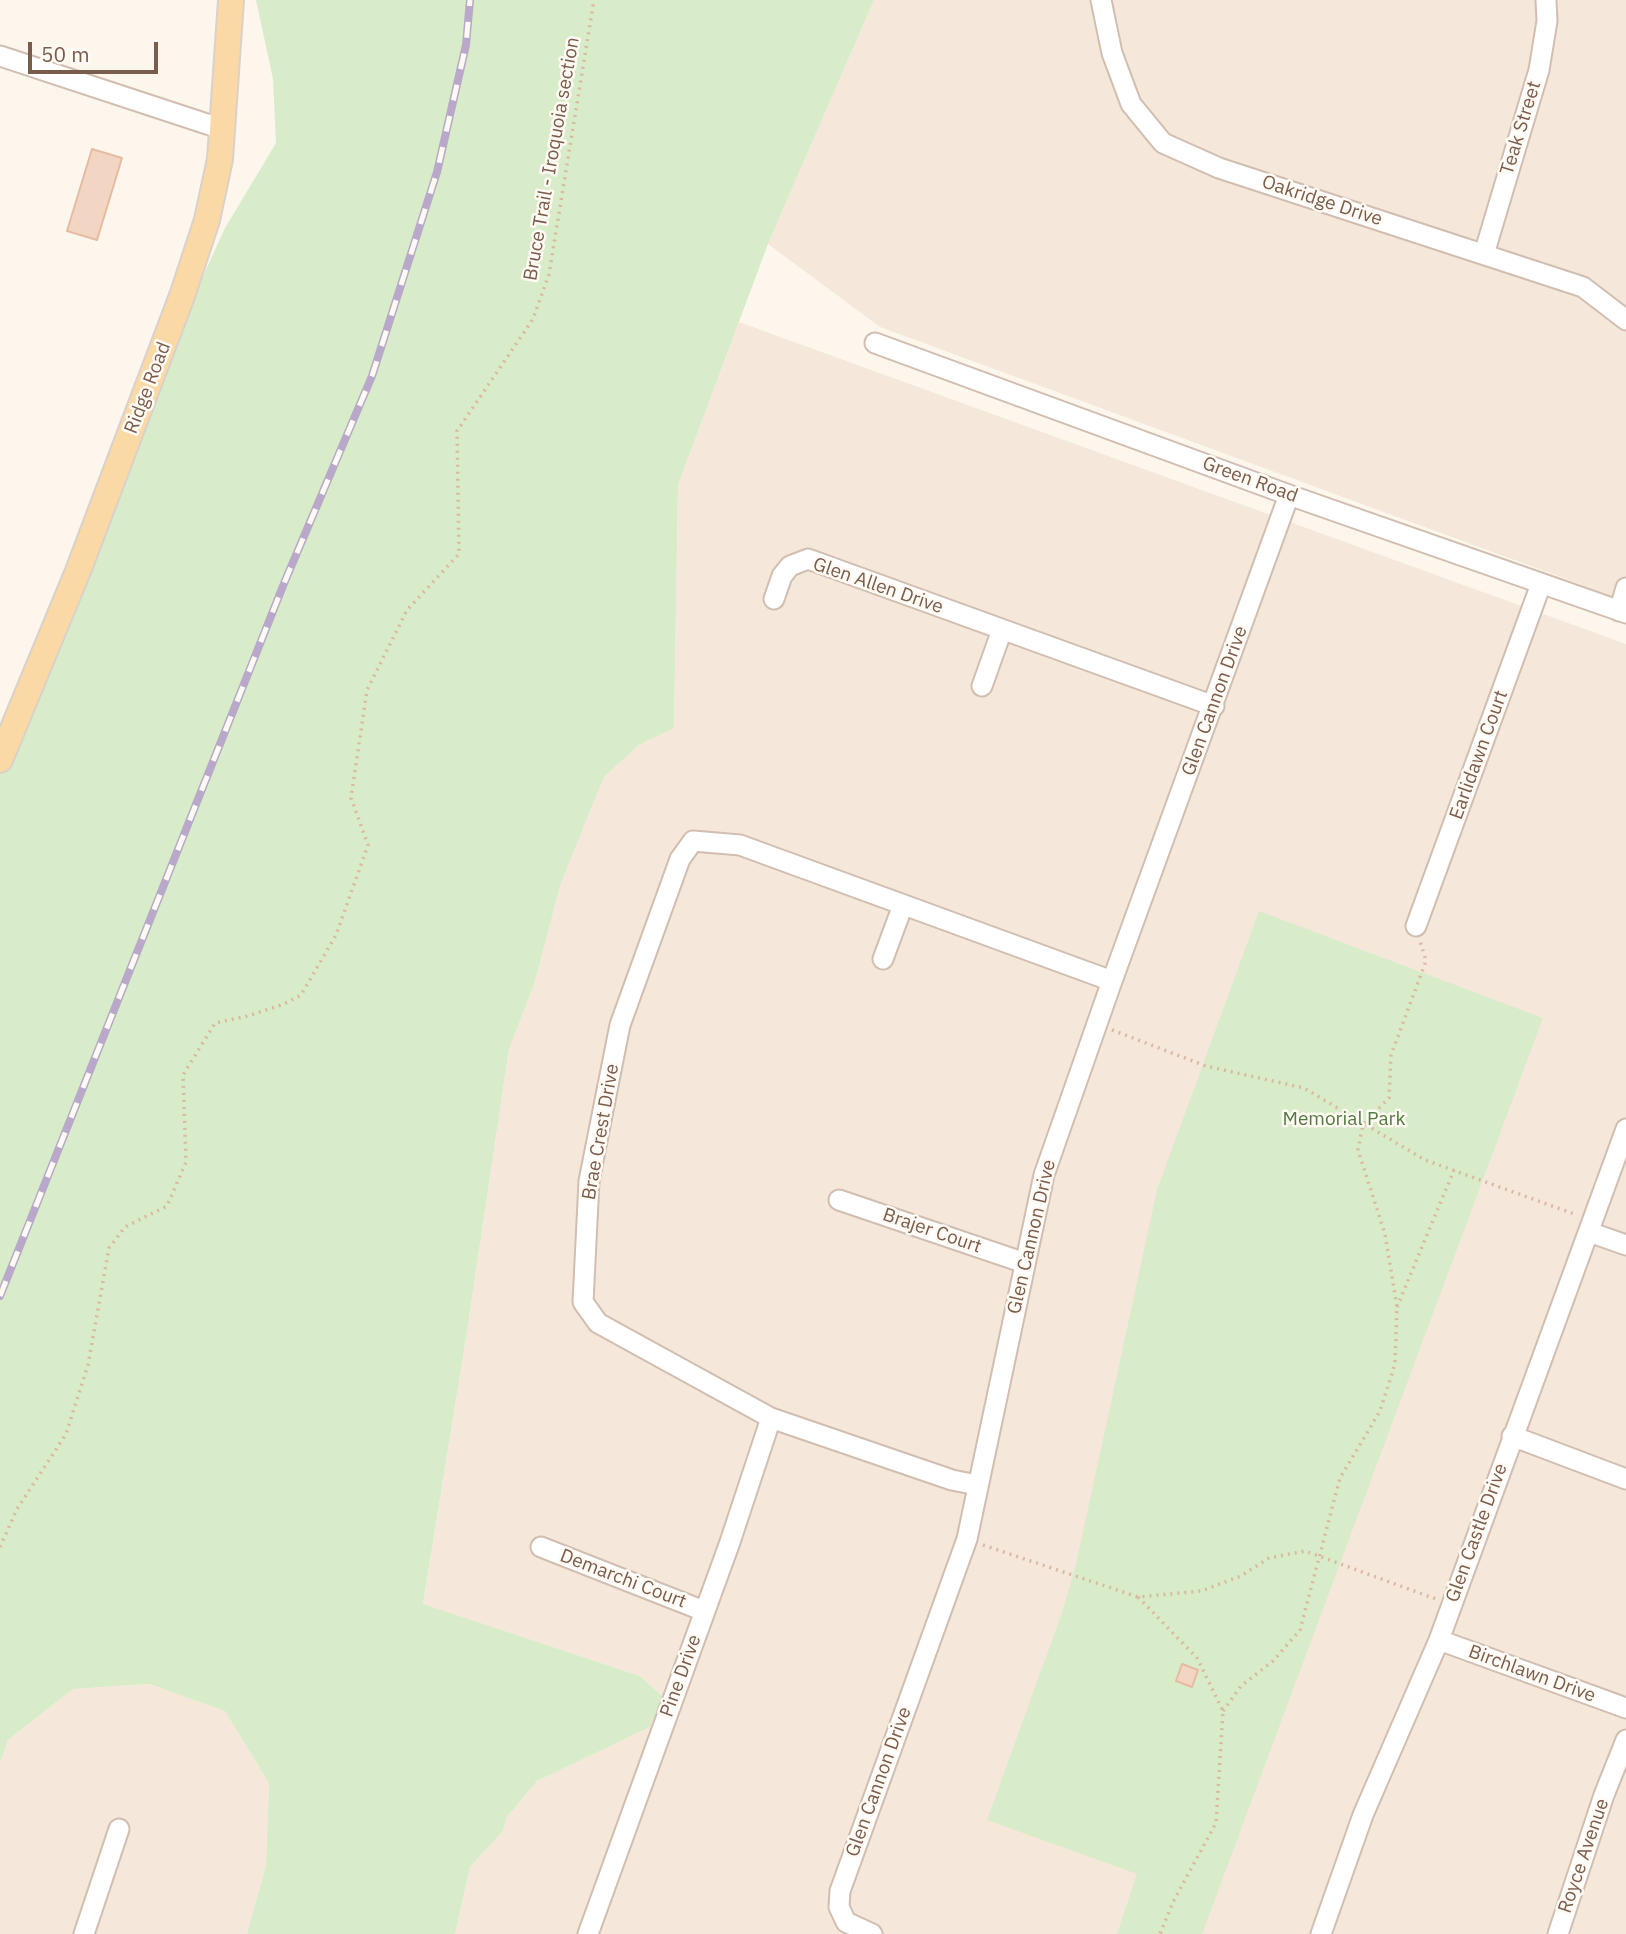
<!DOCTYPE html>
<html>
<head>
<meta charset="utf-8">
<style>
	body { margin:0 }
	#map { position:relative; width:1626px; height:1934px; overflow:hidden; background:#fdf6ec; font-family:"IBM Plex Sans",sans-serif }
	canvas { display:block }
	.scale { position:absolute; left:28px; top:42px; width:130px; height:32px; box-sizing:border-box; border:4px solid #7a5c4d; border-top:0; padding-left:9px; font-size:21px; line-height:24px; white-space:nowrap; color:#7a5c4d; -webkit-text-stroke:5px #fffaf3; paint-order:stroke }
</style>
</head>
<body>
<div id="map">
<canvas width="1626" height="1934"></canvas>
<div class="scale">50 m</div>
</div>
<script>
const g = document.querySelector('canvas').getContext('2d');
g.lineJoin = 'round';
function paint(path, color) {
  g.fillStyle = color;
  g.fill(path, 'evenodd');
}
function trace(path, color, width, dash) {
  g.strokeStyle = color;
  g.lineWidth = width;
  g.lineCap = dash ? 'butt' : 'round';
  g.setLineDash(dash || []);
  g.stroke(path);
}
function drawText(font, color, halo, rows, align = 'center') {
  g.font = font + ' "IBM Plex Sans",sans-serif';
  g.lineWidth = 5;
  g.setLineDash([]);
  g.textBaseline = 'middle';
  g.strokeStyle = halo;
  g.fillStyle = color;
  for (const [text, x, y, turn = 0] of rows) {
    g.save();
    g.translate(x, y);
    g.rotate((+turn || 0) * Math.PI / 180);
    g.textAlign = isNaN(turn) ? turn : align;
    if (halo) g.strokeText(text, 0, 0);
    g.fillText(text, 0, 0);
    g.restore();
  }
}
paint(new Path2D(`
	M874,0H1626V601L880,327L768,244Z
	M739,322L1626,644V1934H455L470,1867L503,1831L507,1817L537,1781L650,1727L663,1697L640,1676L423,1605L466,1338L509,1049L534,985L561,883L604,777L639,745L674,728L678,485Z
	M150,1684L226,1711L269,1783L266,1865L247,1934H0V1763L8,1740L73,1689Z`), '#f5e8da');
paint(new Path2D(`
	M256,0H874L768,244L678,485L674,728L639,745L604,777L561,883L534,985L509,1049L466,1338L423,1604L640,1676L663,1697L650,1727L537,1781L507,1817L503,1831L470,1867L455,1934H247L266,1865L269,1783L225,1711L150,1684L73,1689L8,1740L0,1763V759L143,407L225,228L276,143L273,79Z
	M1259,911L1543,1018L1202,1934H1117L1137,1874L987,1820L1063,1610L1076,1564L1157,1190Z`), '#d8ecc9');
const building = new Path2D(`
	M92,149L122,158L97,240L67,231Z
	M1182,1664L1198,1670L1192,1687L1176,1681Z`);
paint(building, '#f3d5c3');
trace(building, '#e6bba3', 2);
const minor = new Path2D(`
	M1101,0L1112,53L1131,104L1163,143L1219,168L1583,287L1626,320
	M0,56L222,129
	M1484,254L1539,70L1547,21L1546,0
	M875,343L1289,495L1626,613
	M774,599L782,576L790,566L808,559L1214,706
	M1619,611L1626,588
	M982,686L1002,630
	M1416,926L1541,584
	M883,959L903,905
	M839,1200L1025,1263
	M1589,1232L1626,1245
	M1512,1436L1626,1479
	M977,1485L952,1480L771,1418L598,1323L583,1302L589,1181L620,1025L680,859L693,841L740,845L1112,981
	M541,1547L704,1611
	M1439,1640L1626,1708
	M84,1934L119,1829
	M588,1934L730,1542L771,1418
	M872,1934L846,1922L839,1907L840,1891L967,1539L1044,1175L1112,981L1289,495
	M1321,1934L1363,1815L1439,1640L1626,1129
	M1558,1934L1604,1795L1626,1740`);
const major = new Path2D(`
	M0,760L78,571L182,296L207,220L220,159L231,0`);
trace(minor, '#d1beb0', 23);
trace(major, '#dad1cd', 28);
trace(new Path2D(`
	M1112,1030L1206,1066L1304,1088L1425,1160L1577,1215
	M1397,1307L1454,1170
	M983,1545L1138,1597L1201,1591L1241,1576L1269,1558L1305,1551L1436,1599
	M0,1547L17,1509L66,1434L88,1365L109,1248L125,1227L167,1206L186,1162L183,1075L215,1023L248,1016L284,1004L301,995L336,935L368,845L351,798L367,690L407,610L459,554L457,431L533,319L549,274L594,0
	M1138,1597L1197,1658L1223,1711L1216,1823L1173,1902L1160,1934
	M1223,1711L1241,1686L1273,1661L1300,1630L1340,1478L1380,1411L1395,1364L1397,1307L1385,1234L1358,1150L1363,1124L1389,1098L1391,1055L1426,961L1420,941`), '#d9b8a5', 3.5, [2, 5]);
trace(minor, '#fff', 19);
trace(major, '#fbd9a5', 24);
const rail = new Path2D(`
	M0,1296L285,581L372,376L437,172L466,45L470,0`);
trace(rail, '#b9a8c9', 8);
trace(rail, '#fffaf3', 5, [16]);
drawText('19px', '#7a5c4d', '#fffaf3', [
	["Teak Street",1521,128,-73],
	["Bruce Trail - Iroquoia section",552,159,-80],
	["Oakridge Drive",1322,201,18],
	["Ridge Road",148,388,-69],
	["Green Road",1250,480,20],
	["Glen Allen Drive",878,586,19],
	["Glen Cannon Drive",1215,701,-70],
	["Earlidawn Court",1479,755,-70],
	["Brae Crest Drive",601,1132,-80],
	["Brajer Court",932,1231,19],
	["Glen Cannon Drive",1032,1237,-77],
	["Glen Castle Drive",1477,1533,-70],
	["Demarchi Court",623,1579,21],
	["Birchlawn Drive",1532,1674,20],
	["Pine Drive",681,1676,-70],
	["Glen Cannon Drive",879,1782,-70],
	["Royce Avenue",1584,1856,-71]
]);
drawText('19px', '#537a41', '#fffaf3', [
	["Memorial Park",1344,1120]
]);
</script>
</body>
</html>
